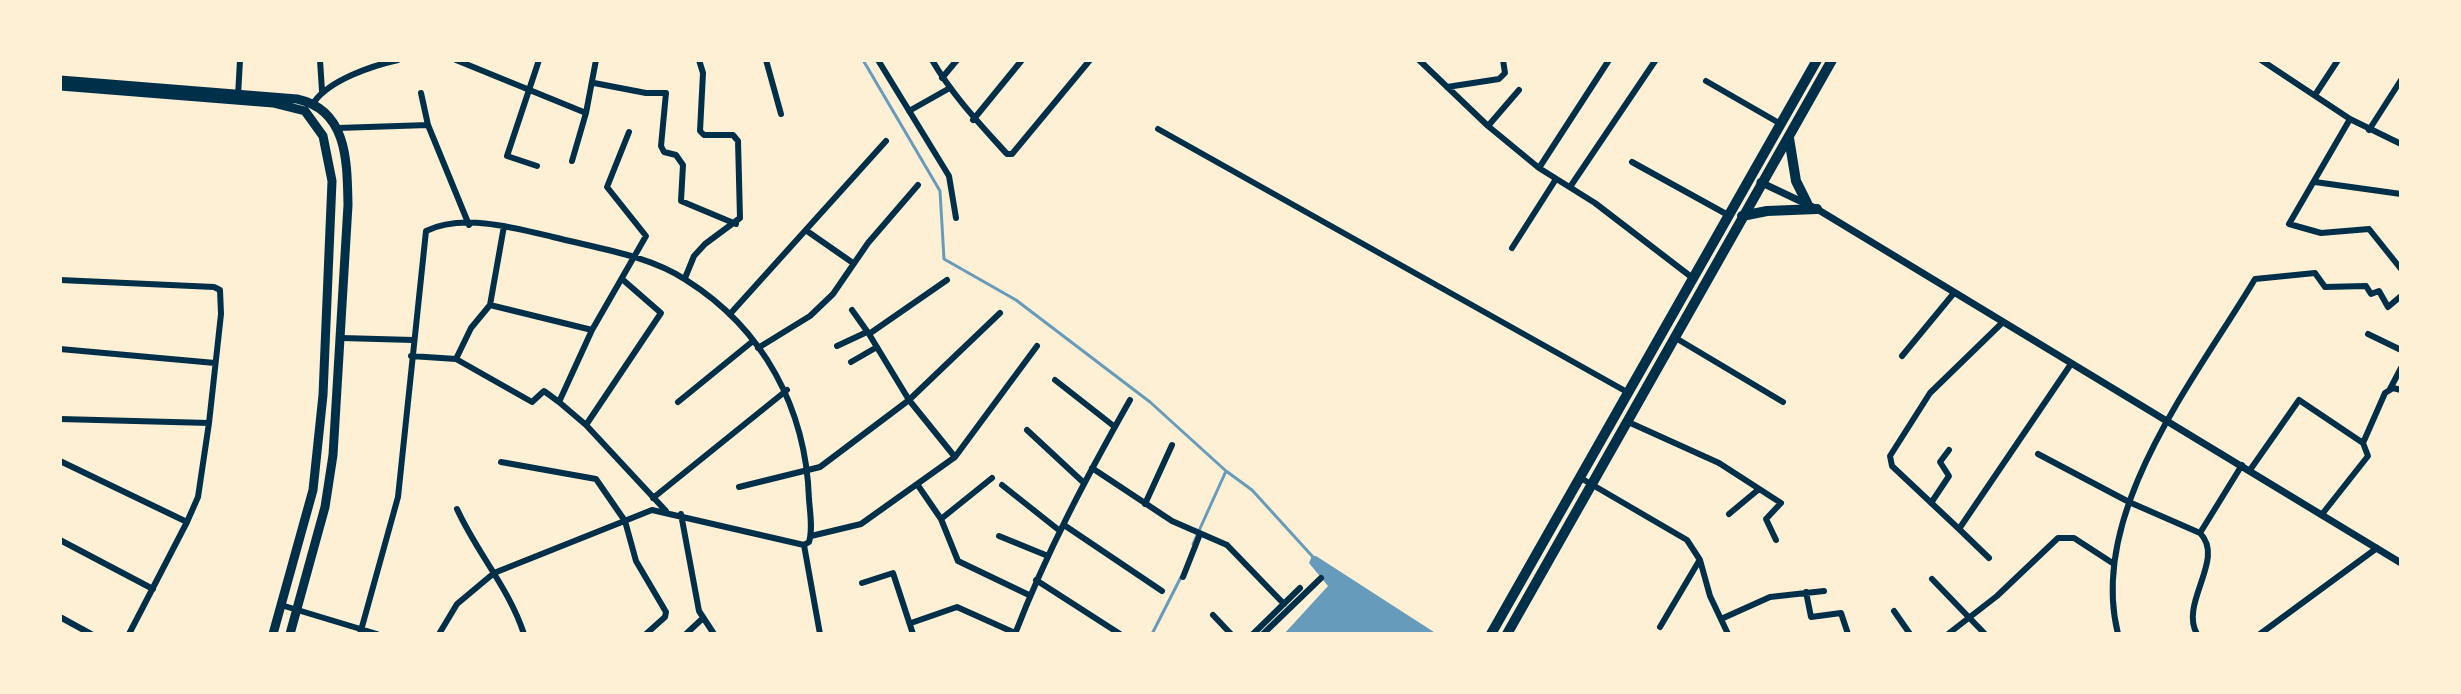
<!DOCTYPE html>
<html>
<head>
<meta charset="utf-8">
<style>
	body { margin:0 }
	#map { position:relative; width:2461px; height:694px; overflow:hidden; background:#fdf0d5; font-family:"PT Sans Narrow",sans-serif }
	canvas { display:block }
	.frame { position:absolute; inset:0; border:62px solid #fdf0d5; pointer-events:none }
</style>
</head>
<body>
<div id="map">
<canvas width="2461" height="694"></canvas>
<div class="frame"></div>
</div>
<script>
const g = document.querySelector('canvas').getContext('2d');
g.lineJoin = 'round';
function paint(path, color) {
  g.fillStyle = color;
  g.fill(path, 'evenodd');
}
function trace(path, color, width, dash) {
  g.strokeStyle = color;
  g.lineWidth = width;
  g.lineCap = dash ? 'butt' : 'round';
  g.setLineDash(dash || []);
  g.stroke(path);
}
paint(new Path2D(`
	M1312,556H1316L1437,634H1284L1328,586L1309,563Z`), '#669bbc');
trace(new Path2D(`
	M863,60L940,191L944,259L1016,300L1150,402L1226,471L1252,490L1313,557
	M1193,544L1226,471
	M1152,634L1181,577`), '#669bbc', 3);
trace(new Path2D(`
	M320,60L322,91
	M456,60L586,113L596,60
	M766,60L781,114
	M878,60L949,176L956,218
	M932,60C953,96 979,123 1007,154H1012L1090,60
	M1419,60L1488,126L1539,168L1595,203L1694,279
	M2261,60L2350,119L2401,144
	M942,78L957,60
	M1706,81L1779,123
	M594,83L646,93H666L661,146L664,152L676,155L683,165L681,201L736,224
	M1447,87L1499,79L1505,73L1503,60
	M421,93L428,125
	M2315,95L2338,60
	M238,96L240,60
	M314,102C330,80 371,66 398,60
	M909,111L948,89
	M2350,119L2289,224L2321,233L2369,229L2401,269
	M973,120L1022,60
	M1488,126L1519,90
	M338,128L428,125L469,225
	M1158,129L1627,392
	M2369,130L2401,80
	M629,132L607,187L646,236L592,330L559,402L586,425L666,511
	M572,161L586,113
	M1632,162L1728,215
	M537,166L507,156L539,60
	M1539,168L1609,60
	M2315,182L2401,194
	M1570,187L1655,61
	M504,226L490,305L471,328L456,359L532,402L544,391L559,402
	M807,231L853,263
	M1512,248L1556,179
	M685,278L694,256L705,244L740,218L738,141L733,135H704L700,131L703,73L699,60
	M60,280L214,287L220,290L221,314L209,423L198,497L187,522
	M947,280L869,334L909,400L955,457
	M490,305L592,330
	M852,310L869,334
	M730,314L886,141
	M2002,323L1930,393L1890,456L1892,466L1959,529L2071,364
	M2368,334L2401,350
	M1674,337L1783,402
	M342,338L413,340
	M837,346L867,332
	M758,348L810,316L833,294L868,243L918,185
	M60,349L215,363
	M411,356L456,359
	M1902,356L1954,293
	M851,362L877,347
	M1055,380L1115,427
	M2390,389L2401,368
	M678,402L753,341
	M60,419L209,423
	M1626,421L1719,463L1781,503L1766,519L1776,540
	M586,425L661,313L622,279
	M1027,430L1084,483
	M2038,454L2129,502L2200,533C2226,559 2179,603 2197,634
	M60,461L187,522L129,634
	M501,462L596,479L625,521L636,561L666,612L665,617L646,634
	M1092,468L1172,521L1227,545L1284,604
	M2250,470L2299,400L2363,443
	M1579,477L1687,540L1700,560L1710,596L1728,634
	M917,484L941,519L958,561L1029,595
	M1002,485L1060,531
	M739,487L820,467L909,400L1000,313
	M653,498L787,390
	M1931,503L1949,476L1940,462L1949,450
	M1145,504L1172,445
	M457,509C477,553 509,588 524,634
	M2323,513L2368,456L2363,443L2385,393L2393,388L2401,390
	M681,514L699,611L714,634
	M1729,514L1759,489
	M941,519L992,478
	M1064,525L1162,591
	M1959,529L1989,558
	M2200,533L2242,465
	M811,536L861,524L955,457L1037,346
	M999,536L1048,556
	M60,540L153,589
	M804,545L820,634
	M1183,577L1200,534
	M1932,579L1985,634
	M1036,580L1120,634
	M862,583L893,573L913,634
	M1806,592L1811,617L1841,613L1848,634
	M281,605L377,634
	M1894,611L1910,634
	M1213,615L1231,634
	M60,617L91,634
	M1721,619L1770,597L1824,591
	M911,623L957,607L1015,633
	M1660,627L1699,561
	M360,634L398,497L426,231C463,213 516,228 553,237C596,248 648,255 686,280C764,329 806,409 809,499C810,513 813,529 809,542L804,545L652,510L494,573L457,604L439,634
	M686,634L703,618
	M1015,634C1046,553 1087,476 1130,400
	M1253,634L1300,588
	M1263,634L1321,578
	M1948,634L1997,596L2058,538H2074L2114,564
	M2118,634C2087,512 2196,378 2255,279L2315,273L2325,287L2366,286L2371,294L2379,291L2388,307L2401,296
	M2260,634L2377,548`), '#003049', 6);
trace(new Path2D(`
	M1760,182L1817,209L2401,563`), '#003049', 7);
trace(new Path2D(`
	M60,80L297,99C348,110 347,162 348,205L333,455L325,507L290,634
	M60,86L273,103L305,111
	M273,634L313,490L323,395L332,181L323,136L305,111`), '#003049', 9);
trace(new Path2D(`
	M1789,138L1796,181L1807,203
	M1742,216L1767,211L1817,209
	M1491,634L1817,60
	M1507,634L1832,60`), '#003049', 10);
</script>
</body>
</html>
